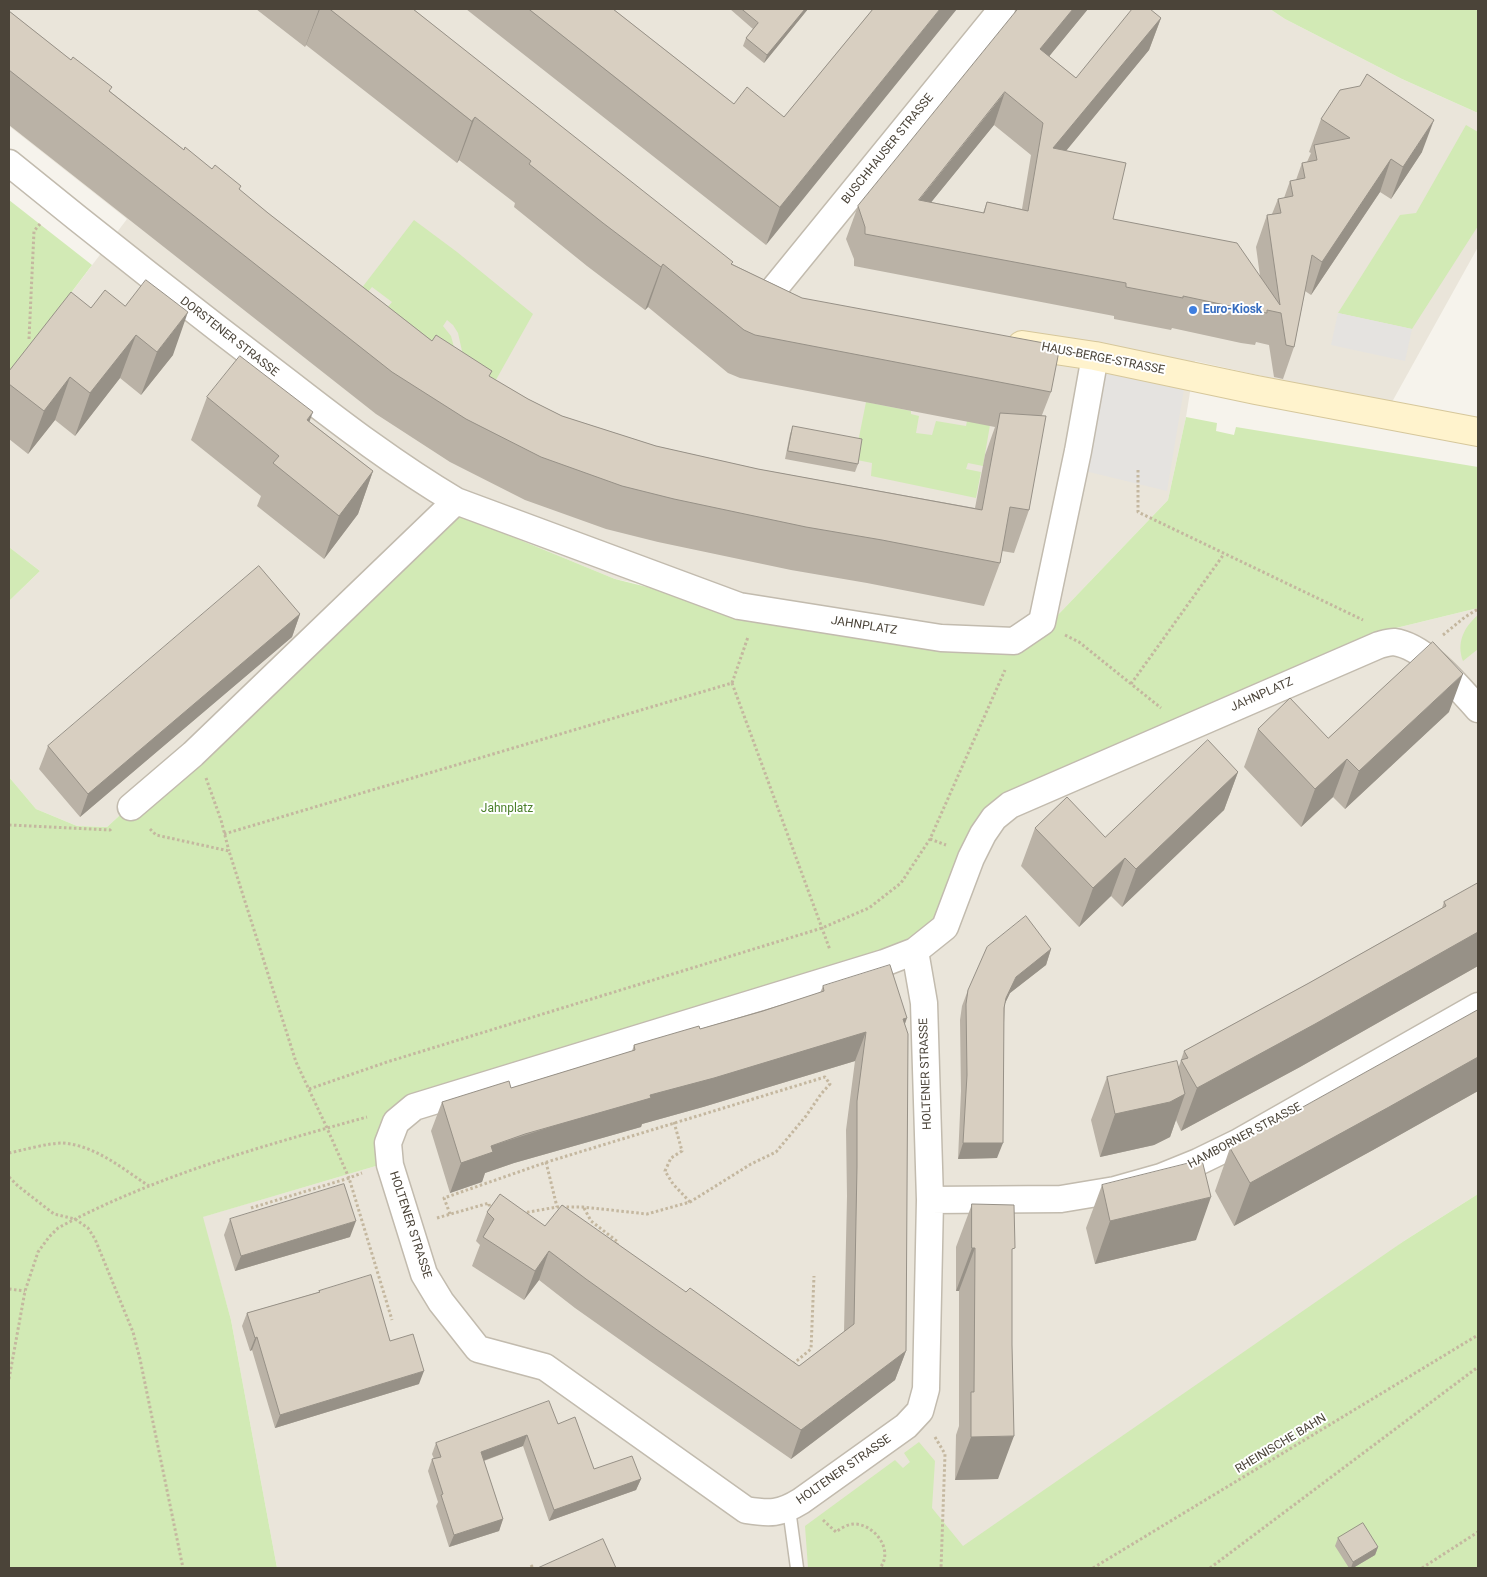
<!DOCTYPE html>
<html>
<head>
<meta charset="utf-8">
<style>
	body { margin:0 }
	#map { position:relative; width:1487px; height:1577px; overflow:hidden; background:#f6f3ec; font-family:Roboto,sans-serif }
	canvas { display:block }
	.frame { position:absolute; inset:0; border:10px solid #4b4439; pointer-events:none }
</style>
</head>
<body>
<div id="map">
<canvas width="1487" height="1577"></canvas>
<div class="frame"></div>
</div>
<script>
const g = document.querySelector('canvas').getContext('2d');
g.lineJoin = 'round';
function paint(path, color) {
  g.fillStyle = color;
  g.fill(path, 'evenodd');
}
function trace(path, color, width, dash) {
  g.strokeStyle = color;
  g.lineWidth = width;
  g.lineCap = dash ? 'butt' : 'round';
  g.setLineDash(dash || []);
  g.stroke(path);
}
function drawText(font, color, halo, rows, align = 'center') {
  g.font = font + ' Roboto,sans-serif';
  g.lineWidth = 4;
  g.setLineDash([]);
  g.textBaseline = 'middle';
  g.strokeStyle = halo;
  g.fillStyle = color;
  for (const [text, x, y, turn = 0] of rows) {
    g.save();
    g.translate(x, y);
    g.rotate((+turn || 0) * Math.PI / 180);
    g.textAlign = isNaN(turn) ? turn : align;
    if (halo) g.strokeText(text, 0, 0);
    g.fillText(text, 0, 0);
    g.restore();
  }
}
paint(new Path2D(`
	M9,9H1270L1285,19L1402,79L1478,113V247L1392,402L1355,397L1195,361L1186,417L1168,500L1054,619L934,643L615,579L452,512L107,827L77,826L36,809L9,777V601L40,571L9,547V375L127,219L9,126Z
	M1478,608V1194L1404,1241L980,1568H277L231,1320L202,1217L386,1163L398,1123L1018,798L1396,628Z`), '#eae5da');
paint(new Path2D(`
	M1270,9H1478V113L1402,79L1285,19Z
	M1466,125L1478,132V226L1412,329L1338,313L1400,215L1416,213Z
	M9,200L92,265L9,375Z
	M414,220L457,252L533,314L479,410L460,369L462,351L458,333L453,325L447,320L443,326L451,336L455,351L369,330L392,302L372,287L363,298L344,311Z
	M866,402L911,411V414L919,416L916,433L932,435L936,421L966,426L967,421L990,425L983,466L968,463L966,469L981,472L976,498L871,476L872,463L857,460V447Z
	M1186,417L1217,423L1216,431L1234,435L1236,427L1478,467V608L1396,628L1018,798L939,925L912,947L412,1103L386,1163L203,1217L231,1320L277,1568H9V777L36,809L77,826L107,827L452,512L615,579L739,610L934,642L1054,619L1168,500Z
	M9,547L40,571L9,601Z
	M1478,615V649L1463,661C1456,643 1464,627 1478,615Z
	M1478,1194V1568H808L805,1526L895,1460L903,1468L910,1462L904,1453L919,1442L935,1461L932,1508L963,1546L1404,1241Z`), '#d2eab5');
paint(new Path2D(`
	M1338,313L1412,329L1405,361L1331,345Z
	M1100,358L1187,371L1167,491L1081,470Z`), '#e5e3e0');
const lane = new Path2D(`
	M789,1509L797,1568`);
const street = new Path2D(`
	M9,163C101,238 194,311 289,383C343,425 397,466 456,501L739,606L941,638L1014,641L1042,622L1078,451L1095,356
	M774,289L1002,9
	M131,807L193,754L456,501
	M915,951L924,1003L930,1200L926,1389L920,1411L906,1426L801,1501C780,1514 770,1514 746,1510L545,1367L478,1349L441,1302L424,1274L390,1165L388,1143L396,1122L414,1107L884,963L915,951L945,927L971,858L983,834L994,818L1010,805L1379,645C1383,644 1389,642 1394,642C1425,646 1458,687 1478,709
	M930,1200L1061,1199L1115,1190L1161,1177L1198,1162L1237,1143L1478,1006`);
const secondary = new Path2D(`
	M1022,345L1095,356L1256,390L1478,432`);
trace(lane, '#c2bbae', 15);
trace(street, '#c2bbae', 29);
trace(secondary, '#d6c79b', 30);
trace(new Path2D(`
	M29,339L34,231L40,224
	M1138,470V512L1363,620
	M1065,635L1079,642L1161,708
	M1443,635L1465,617L1478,609
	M732,683L830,950
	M1131,684L1224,554
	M206,778L221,820L229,851
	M9,825L110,830L112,828
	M150,829L156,835L229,851L296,1062L327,1128L349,1178L362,1173
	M224,834L732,683L748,637
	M930,839L946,845
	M309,1089L387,1062L822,928L869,908L901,883L930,839L1005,670
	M674,1122L682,1151L671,1158L665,1171L673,1184L690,1202
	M9,1153C23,1150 49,1143 62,1143C95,1145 123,1169 149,1186
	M546,1162L557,1207
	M9,1177L18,1186L54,1214L75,1219L88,1228L95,1239L133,1332L140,1359L183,1568
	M251,1208L349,1178L392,1320
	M584,1208L591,1221L618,1242L616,1246
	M450,1214L444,1198L547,1162L825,1077L830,1084L821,1094L806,1116L776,1152L751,1164L690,1202L647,1214L583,1207H557L523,1213
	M437,1218L489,1203L490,1213
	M9,1289L25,1291
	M793,1364L811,1349L814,1276
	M9,1379L25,1291L38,1252L49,1237L58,1228C155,1176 262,1146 367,1117
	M935,1437L945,1454L941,1568
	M823,1520L836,1532C841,1528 848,1524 855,1524C875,1525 894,1550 880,1568
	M531,1565L533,1568
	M1093,1568L1478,1335
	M1210,1568L1478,1367
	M1422,1568L1478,1532`), '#c4b79f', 3, [2.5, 2.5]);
trace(lane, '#fff', 12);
trace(street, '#fff', 26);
trace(secondary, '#fff3cd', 28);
paint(new Path2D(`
	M256,9H413L732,264L802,298L1051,392L1042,415L1029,510L1014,553L1002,551L1000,563L984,606L867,583L791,570L658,542L606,529L525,500L450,462L376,414L9,125V11L184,150L212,169L239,190L268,213L432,341L490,377L528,399L562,416L656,446L758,469L975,508L985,455L995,427L740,378L728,373L648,307L645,310L587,266L514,207L515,203L459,160L457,163L306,45L305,47Z
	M466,9H613L734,104L784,117L873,9L766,245Z
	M730,9H808L764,63L743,46L746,38L753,29Z
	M1018,9H1088L1049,56L1076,78L1161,18L1149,50L1066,151L1113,219L1260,276L1256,247L1267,215L1272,214L1278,199L1284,198L1290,181L1296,180L1302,163L1307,162L1311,153L1309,152L1321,119L1422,152L1391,199L1380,192L1311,295L1305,291L1294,347L1283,379L1274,377L1269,345L1256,342L1255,345L1241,343L1172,328L1171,330L1114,319V316L854,266V259L846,239L858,206ZM994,125L1031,155L1022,209L987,202L983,213L931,202Z
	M91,308L173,355L141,395L120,378L75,436L55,420L28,454L9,439V371Z
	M207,397L310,422L373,471L358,514L324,559L257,506L261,496L191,440Z
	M793,426L858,464L855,472L785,459L790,434Z
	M300,614L292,637L80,817L39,769L48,746Z
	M1449,712L1345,809L1333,797L1301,827L1244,767L1258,729L1328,738Z
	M1238,772L1224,810L1122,907L1111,896L1079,927L1021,866L1035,828L1105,837Z
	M1478,883V966L1300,1067L1181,1131L1176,1120L1170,1137L1154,1145L1100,1157L1091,1120L1107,1077L1179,1066L1184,1051L1309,983L1442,908L1444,902Z
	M1051,949L1046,965L1010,993L1005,1003L997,1158L958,1159L961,1091L960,1020L962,1006L968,990Z
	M823,986L905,1025L906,1351L895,1380L791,1459L650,1361L575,1308L539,1280L524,1300L472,1266L480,1245L476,1241L487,1212L545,1226L686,1292L799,1366L844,1332L847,1196L846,1130L855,1061L703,1107L642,1124L641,1127L514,1163L485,1173L482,1182L450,1193L431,1131L442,1102L511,1088L632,1051L634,1045L700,1029L820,993Z
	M1478,1010V1091L1373,1150L1234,1226L1215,1191L1230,1148Z
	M1102,1185L1196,1240L1095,1264L1086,1228Z
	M972,1204L1012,1256L998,1479L955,1480L956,1435L959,1426V1291H956V1247Z
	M230,1219L350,1237L235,1271L224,1235Z
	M319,1291L390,1341L419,1384L275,1428L252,1350L250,1351L242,1326L247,1313L319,1292Z
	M558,1424L594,1469L641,1479L636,1490L549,1521L523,1446L484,1461L503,1519L499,1531L449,1547L436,1506L438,1502L428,1471L432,1459H434L432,1454L436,1443Z
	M1338,1538L1378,1547L1375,1555L1353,1568H1349L1335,1546Z`), '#bab2a6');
paint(new Path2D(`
	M319,9H320L306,45L305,47Z
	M805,9H808L764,63L767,55Z
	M940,9H957L766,245L780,207Z
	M1073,9H1088L1029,81L1040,49Z
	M1161,18L1149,50L1042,180L1053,148Z
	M1005,92L994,125L907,232L919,200Z
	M475,117L459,160L457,163L472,121Z
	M1434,120L1422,152L1391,199L1403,167Z
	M1391,159L1380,192L1311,295L1322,262Z
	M663,264L648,307L645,310L661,267Z
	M188,312L173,355L141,395L157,352Z
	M136,335L120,378L75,436L90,393Z
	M70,377L55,420L28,454L44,411Z
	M313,412L297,455L307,420Z
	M373,471L358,514L324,559L339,516Z
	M300,614L292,637L80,817L88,794Z
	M1463,674L1449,712L1345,809L1359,771Z
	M1347,759L1333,797L1301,827L1315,789Z
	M1238,772L1224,810L1122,907L1136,869Z
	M1125,858L1111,896L1079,927L1093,888Z
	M1478,932V966L1300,1067L1181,1131L1197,1088Z
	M1051,949L1046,965L1010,993L1000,1014L1006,998L1016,977Z
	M907,1018L897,1047L903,1019Z
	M866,1032L855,1061L703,1107L642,1124L641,1127L514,1163L485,1173L482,1182L450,1193L461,1163L491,1146L650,1095Z
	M1478,1057V1091L1373,1150L1234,1226L1250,1183Z
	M1185,1094L1170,1137L1154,1145L1100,1157L1115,1114Z
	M963,1143H1003L997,1158L958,1159Z
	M1211,1197L1196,1240L1095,1264L1110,1221Z
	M356,1221L350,1237L235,1271L241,1256Z
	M972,1248H975L959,1291H956Z
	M549,1251L539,1280L524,1300L535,1271Z
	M257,1337L252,1350L250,1351L255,1338Z
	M906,1351L895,1380L791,1459L801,1430Z
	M424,1371L419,1384L275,1428L280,1415Z
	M527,1435L523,1446L477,1463L481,1452Z
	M1014,1436L998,1479L955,1480L971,1437Z
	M641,1479L636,1490L549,1521L554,1510Z
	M503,1519L499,1531L449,1547L454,1535Z
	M1378,1547L1375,1555L1353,1568H1351L1353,1562Z`), '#979187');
const building = new Path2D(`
	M330,9H413L733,262L731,264L802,298L1060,346L1051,392L755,335L744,330L663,264L661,267L603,223L529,164L531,161L475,117L472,121Z
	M529,9H613L734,104L747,87L784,117L873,9H940L780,207Z
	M742,9H805L767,55L746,38L758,23Z
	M1018,9H1073L1040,49L1076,78L1132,9H1150L1161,18L1053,148L1126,163L1113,219L1237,243L1280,305L1267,215L1281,213L1278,199L1293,196L1290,181L1305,178L1302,163L1317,160L1314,145L1350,138L1321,119L1340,90L1360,86L1367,74L1434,120L1403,167L1391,159L1322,262L1312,255L1294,347L1286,345L1281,313L1267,310V313L1253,311L1183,296V298L1126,287V283L865,234V227L858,206ZM1005,92L1043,123L1028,211L987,202L984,213L919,200Z
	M9,11L71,60L73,57L112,87L109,91L184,150L185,147L212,169L215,165L241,186L239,189L268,213L432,341L436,335L492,371L489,376L528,399L562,416L656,446L758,469L982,510L1000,413L1046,416L1029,510L1010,507L1000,563L882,540L806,527L674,499L622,486L541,457L466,419L392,372L9,70Z
	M146,280L188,312L157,352L136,335L90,393L70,377L44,411L9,384V371L71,292L91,308L105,290L125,306Z
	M240,356L313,412L307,420L373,471L339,516L273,463L279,456L207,397Z
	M793,426L862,439L858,464L788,451Z
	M259,566L300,614L88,794L48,746Z
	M1433,642L1463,674L1359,771L1347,759L1315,789L1258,729L1290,698L1328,738Z
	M1208,740L1238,772L1136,869L1125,858L1093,888L1035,828L1067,797L1105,837Z
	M1478,883V932L1315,1024L1197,1088L1181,1060L1188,1058L1184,1051L1309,983L1446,906L1444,902Z
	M1026,916L1051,949L1016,977L1006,998L1004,1008L1003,1143H963L967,1075L966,1004L968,990L987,947Z
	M890,965L907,1018L903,1019L908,1034L906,1351L801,1430L660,1332L586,1279L549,1251L535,1271L483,1237L494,1219L487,1212L500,1194L545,1226L562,1205L686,1292L690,1288L799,1366L854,1324L857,1166V1101L866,1032L714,1078L650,1095L651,1098L525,1134L491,1146L493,1152L461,1163L442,1102L509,1081L511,1088L635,1050L634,1045L699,1026L700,1029L763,1011L824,991L823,986Z
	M1478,1010V1057L1389,1107L1250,1183L1230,1148Z
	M1177,1061L1185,1094L1170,1102L1115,1114L1107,1077Z
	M1202,1160L1211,1197L1110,1221L1102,1185Z
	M344,1184L356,1221L241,1256L230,1219Z
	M972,1204L1014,1205L1015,1248L1012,1249V1345L1014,1436L971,1437V1392H974L975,1248H972Z
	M371,1275L390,1341L413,1334L424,1371L280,1415L257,1337L255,1338L247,1313L320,1292L319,1291Z
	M549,1401L558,1424L575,1417L594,1469L632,1456L641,1479L554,1510L527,1435L481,1452L503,1519L454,1535L441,1495L443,1494L432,1459L441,1457L436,1443Z
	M1363,1523L1378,1547L1353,1562L1338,1538Z
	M603,1539L616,1568H538Z`);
paint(building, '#d8cfc1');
trace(building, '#979187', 1);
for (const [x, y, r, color] of [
	[1193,310,5,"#3f7fe0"]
]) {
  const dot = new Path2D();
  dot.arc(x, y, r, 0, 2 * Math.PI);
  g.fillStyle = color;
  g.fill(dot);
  trace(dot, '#fff', 2);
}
drawText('12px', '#4b4439', '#fff', [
	["BUSCHHAUSER STRASSE",888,149,-51],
	["DORSTENER STRASSE",229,337,38],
	["HAUS-BERGE-STRASSE",1103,359,11],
	["JAHNPLATZ",864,626,9],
	["JAHNPLATZ",1262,695,-24],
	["HOLTENER STRASSE",926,1074,-92],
	["HAMBORNER STRASSE",1245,1136,-28],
	["HOLTENER STRASSE",410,1225,72],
	["RHEINISCHE BAHN",1281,1444,-31],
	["HOLTENER STRASSE",844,1470,-35]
]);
drawText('bold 12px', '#366cbe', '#fff', [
	["Euro-Kiosk",1203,310]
], 'left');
drawText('12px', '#4a7f2a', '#fff', [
	["Jahnplatz",507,809]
]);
</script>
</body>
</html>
